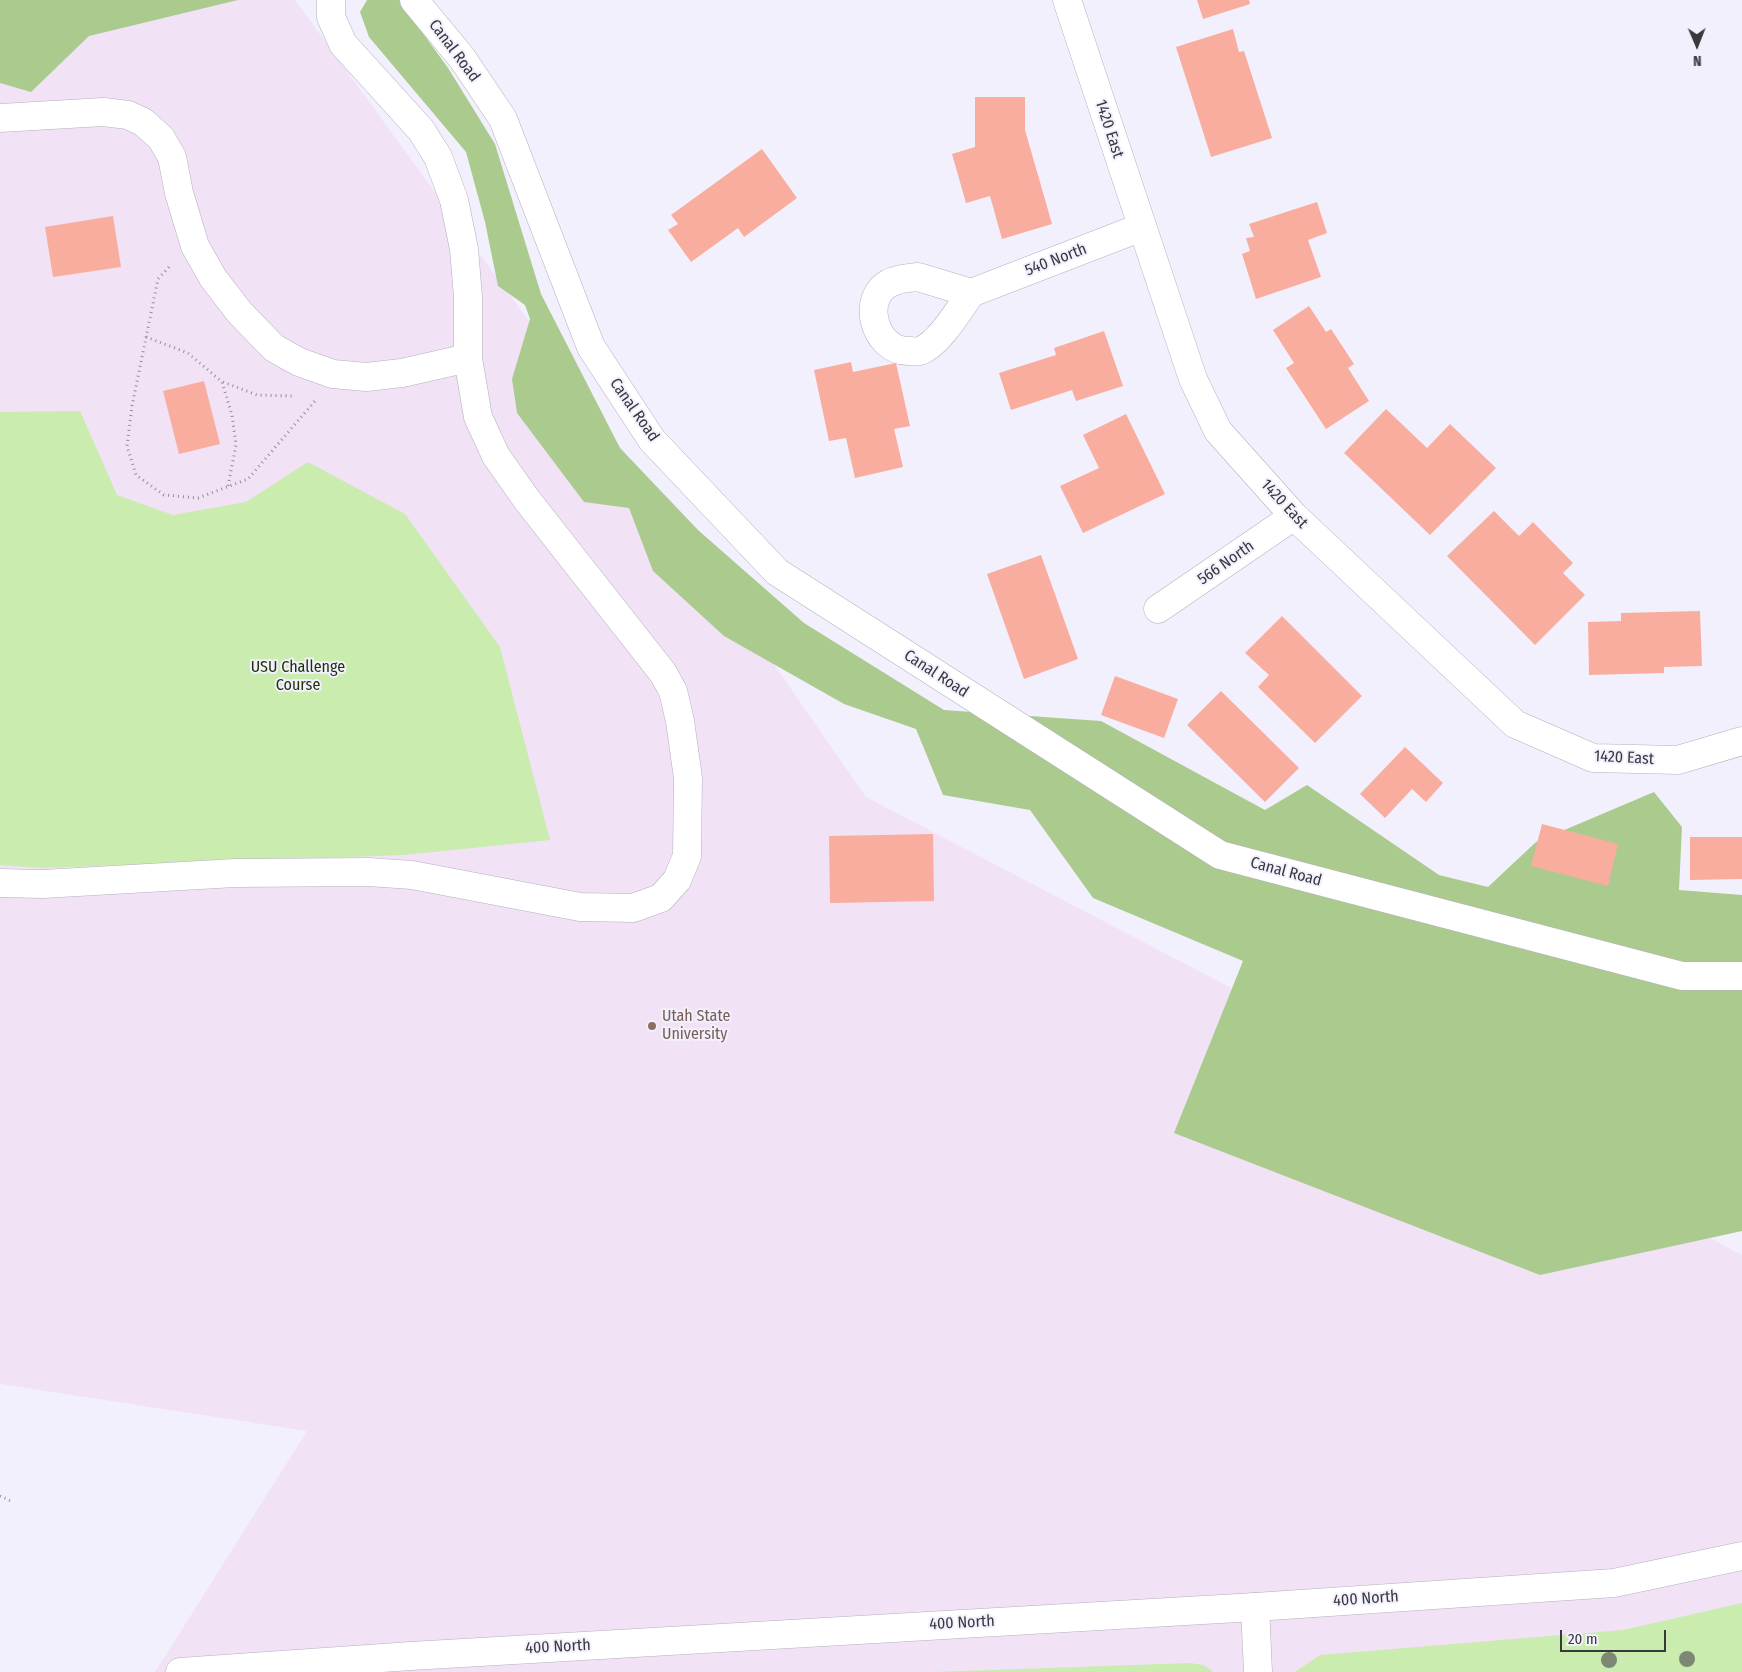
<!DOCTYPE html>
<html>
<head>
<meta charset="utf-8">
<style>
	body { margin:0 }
	#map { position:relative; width:1742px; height:1672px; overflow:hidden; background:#f3f0fe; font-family:"Fira Sans Condensed",sans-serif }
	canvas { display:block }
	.north { position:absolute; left:1672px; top:20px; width:50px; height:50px; -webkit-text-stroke:4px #f3f0fe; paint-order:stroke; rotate:179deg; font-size:14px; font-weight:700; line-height:20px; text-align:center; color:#39383d }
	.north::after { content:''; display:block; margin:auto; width:18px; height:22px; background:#39383d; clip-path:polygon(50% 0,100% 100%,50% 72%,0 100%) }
	.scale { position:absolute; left:1560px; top:1630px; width:106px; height:22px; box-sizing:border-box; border:2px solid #39383d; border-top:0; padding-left:6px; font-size:15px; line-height:18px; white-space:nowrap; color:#39383d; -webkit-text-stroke:4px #f3f0fe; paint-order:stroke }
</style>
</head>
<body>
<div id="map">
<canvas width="1742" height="1672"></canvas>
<div class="north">N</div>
<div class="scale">20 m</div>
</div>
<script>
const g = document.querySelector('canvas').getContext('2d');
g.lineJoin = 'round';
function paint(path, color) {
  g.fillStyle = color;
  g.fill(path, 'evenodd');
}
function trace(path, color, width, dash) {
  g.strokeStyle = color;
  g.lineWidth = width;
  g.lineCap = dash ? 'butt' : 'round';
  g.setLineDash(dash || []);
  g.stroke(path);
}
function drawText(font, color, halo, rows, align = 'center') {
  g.font = font + ' "Fira Sans Condensed",sans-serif';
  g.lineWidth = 4;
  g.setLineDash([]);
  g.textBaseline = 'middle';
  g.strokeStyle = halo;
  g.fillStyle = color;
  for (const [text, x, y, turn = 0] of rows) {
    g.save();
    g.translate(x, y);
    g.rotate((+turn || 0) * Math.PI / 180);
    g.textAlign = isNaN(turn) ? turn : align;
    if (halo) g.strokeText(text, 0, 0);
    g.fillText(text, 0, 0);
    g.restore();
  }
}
paint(new Path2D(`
	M0,0H295L668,512L866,797L1742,1255V1672H155L307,1431L0,1384Z`), '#f1e2f6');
paint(new Path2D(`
	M80,411L117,495L173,515L246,502L308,462L405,514L500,647L550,840L404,855L41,868L0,865V412Z
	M1742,1603V1672H1295L1320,1655L1623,1630Z
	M1190,1663L1204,1665L1213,1672H935Z`), '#caecae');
paint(new Path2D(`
	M0,0H238L89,36L31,92L0,83Z
	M367,0H399L448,68L495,144L541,294L620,448L698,530L804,623L944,710L1101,721L1265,810L1307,785L1439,875L1488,887L1536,842L1654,792L1682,827L1679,890L1742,895V1231L1540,1275L1174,1133L1243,961L1093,898L1030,810L943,795L916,729L844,704L724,636L653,571L629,508L584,502L517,413L512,379L530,319L525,305L498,286L485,222L466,152L369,37L360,12Z`), '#aacb8d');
paint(new Path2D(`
	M1197,0H1249L1250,4L1203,19Z
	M1233,29L1239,52L1244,51L1272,138L1211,157L1176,47Z
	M975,97H1025V130L1052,224L1002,239L990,196L966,203L952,154L975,147Z
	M762,149L797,198L744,237L738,228L691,262L668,230L678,224L671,215Z
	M1317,202L1327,233L1308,240L1321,277L1256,299L1242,254L1250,251L1246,238L1254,237L1249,224Z
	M113,216L121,267L53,277L45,227Z
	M1309,306L1326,332L1331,329L1354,364L1348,368L1369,401L1326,429L1286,368L1294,363L1273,330Z
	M1104,331L1123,386L1076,401L1072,390L1011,410L999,373L1056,355L1054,348Z
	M851,362L853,372L896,363L910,426L894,429L903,467L855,478L846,438L829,441L814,370Z
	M204,381L220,444L179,454L163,391Z
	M1386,409L1427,448L1450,424L1496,468L1430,535L1344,453Z
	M1126,414L1165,494L1083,533L1060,486L1099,468L1083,435Z
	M1494,511L1519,536L1533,522L1573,563L1563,573L1585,595L1535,645L1447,556Z
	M1041,555L1078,659L1024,679L987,574Z
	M1700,611L1702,666L1664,667V673L1589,675L1588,622L1621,621V613Z
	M1282,616L1362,696L1315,743L1258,687L1269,675L1245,653Z
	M1115,676L1178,699L1164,738L1101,715Z
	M1221,691L1299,768L1265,802L1187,725Z
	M1405,747L1443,783L1426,802L1412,789L1385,818L1360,794Z
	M1542,824L1618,844L1608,886L1531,866Z
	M933,834L934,901L830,903L829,836Z
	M1690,837H1742V879L1690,880Z`), '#f9ad9f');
const minor = new Path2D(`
	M414,0L462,58L503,119L591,347L652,440L777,572L1220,855L1682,976H1742
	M1067,0L1193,379L1218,431L1294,516L1515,724L1593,758L1678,760L1742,741
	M0,118L103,112L128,115L143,122L161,138L172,157L179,193L195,246L213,278L240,313L274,348L299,362L333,374L366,377L402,373L468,358
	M918,277L971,293C959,310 939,344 920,351C917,352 912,351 909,351C873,352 858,292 895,281C902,278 910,278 918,277Z
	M971,293L1142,227
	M1158,609L1294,516
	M0,883L43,884L235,873L368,872L412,875L580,907L633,908L661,898L677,880L687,856L688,778L680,721L673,691L663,673L527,500L496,456L478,417L468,358V297L464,249L454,200L438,157L421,130L343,44L331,17V0
	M1255,1607L1258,1672`);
const major = new Path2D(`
	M180,1672L411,1656L1255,1607L1614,1583L1742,1556`);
trace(minor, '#b3b0bd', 29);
trace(major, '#b3b0bd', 29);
trace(new Path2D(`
	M169,267L158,279L132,406L127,446L136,475L164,495L198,498L248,479L315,401
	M146,337L188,353L222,382L232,415L236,445L228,486
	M223,382L257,395L292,396
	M0,1496L11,1501`), '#929099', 3, [1, 4]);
trace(minor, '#fff', 28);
trace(major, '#fff', 28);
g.fillStyle = '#7d8774';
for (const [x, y] of [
	[1687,1659],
	[1609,1660]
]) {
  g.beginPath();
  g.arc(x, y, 8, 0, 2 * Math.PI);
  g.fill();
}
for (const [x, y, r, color] of [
	[652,1026,5,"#8d6e63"]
]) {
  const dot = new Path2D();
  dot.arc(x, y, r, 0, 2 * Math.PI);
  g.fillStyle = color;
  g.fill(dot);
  trace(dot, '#f3f0fe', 2);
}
drawText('16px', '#39383d', '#f3f0fe', [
	["Canal Road",454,51,53],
	["1420 East",1109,129,72],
	["540 North",1056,260,-21],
	["Canal Road",634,410,55],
	["1420 East",1284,504,47],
	["566 North",1226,563,-35],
	["Canal Road",936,674,33],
	["1420 East",1624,758,3],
	["Canal Road",1286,872,15],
	["400 North",1366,1599,-4],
	["400 North",962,1623,-3],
	["400 North",558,1647,-3]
]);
drawText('16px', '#1d3104', '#f3f0fe', [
	["USU Challenge",298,668],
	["Course",298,686]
]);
drawText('16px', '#785e54', '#f3f0fe', [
	["Utah State",662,1017],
	["University",662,1035]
], 'left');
</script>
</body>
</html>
